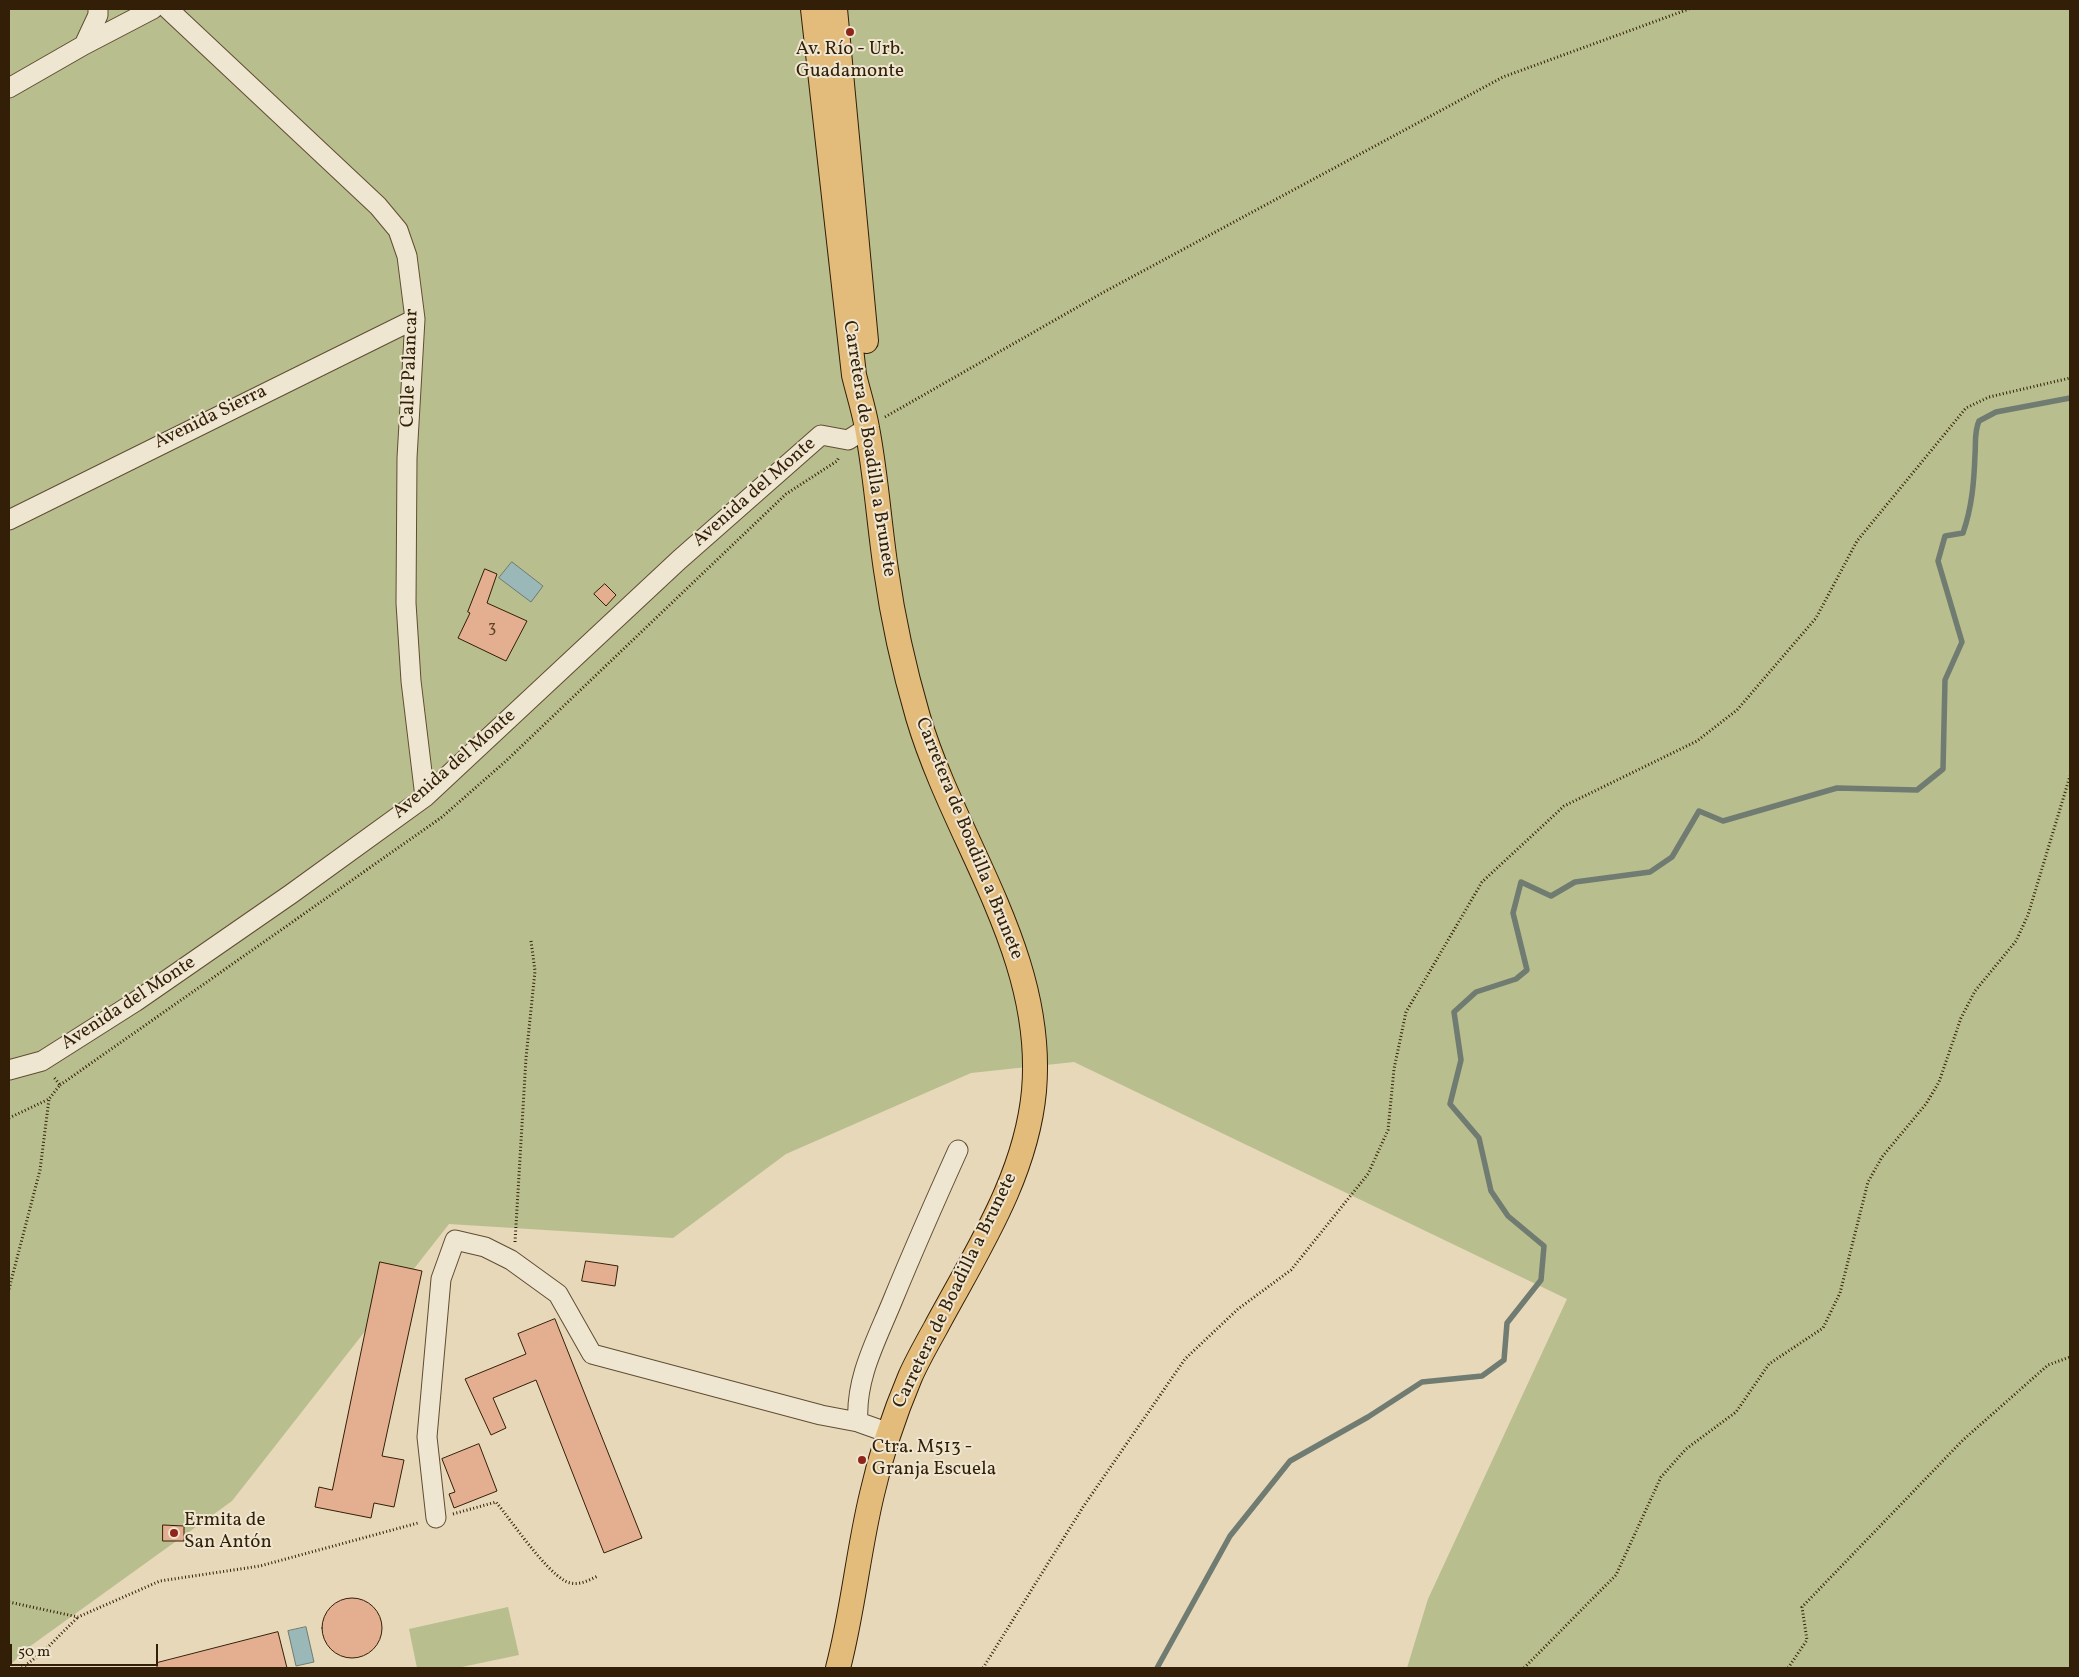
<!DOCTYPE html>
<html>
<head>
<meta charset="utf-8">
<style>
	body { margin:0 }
	#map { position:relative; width:2079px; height:1677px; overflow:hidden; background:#e6d8b8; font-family:Vollkorn,serif }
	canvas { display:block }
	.frame { position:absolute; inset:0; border:10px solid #331f07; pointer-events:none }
	.scale { position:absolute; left:10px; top:1644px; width:148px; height:22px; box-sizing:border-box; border:2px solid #331f07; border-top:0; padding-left:6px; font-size:15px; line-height:18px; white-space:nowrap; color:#331f07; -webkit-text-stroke:4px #efe6d1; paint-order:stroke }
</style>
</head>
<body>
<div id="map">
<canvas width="2079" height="1677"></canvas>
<div class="frame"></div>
<div class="scale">50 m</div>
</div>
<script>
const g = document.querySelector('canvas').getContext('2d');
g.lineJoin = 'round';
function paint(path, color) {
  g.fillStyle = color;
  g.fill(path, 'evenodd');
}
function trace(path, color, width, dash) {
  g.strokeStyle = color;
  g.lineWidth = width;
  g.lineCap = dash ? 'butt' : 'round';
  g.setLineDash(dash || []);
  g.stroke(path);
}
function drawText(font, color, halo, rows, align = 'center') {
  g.font = font + ' Vollkorn,serif';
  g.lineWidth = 4;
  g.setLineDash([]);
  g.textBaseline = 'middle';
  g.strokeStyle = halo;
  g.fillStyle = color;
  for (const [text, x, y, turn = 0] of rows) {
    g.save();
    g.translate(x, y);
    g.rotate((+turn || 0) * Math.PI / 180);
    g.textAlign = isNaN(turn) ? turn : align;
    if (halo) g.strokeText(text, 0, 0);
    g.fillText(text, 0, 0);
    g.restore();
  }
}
paint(new Path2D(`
	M9,9H2070V1668H1407L1428,1599L1567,1299L1074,1062L971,1073L786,1154L673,1238L449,1224L232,1501L29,1647L9,1666Z
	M508,1607L519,1655L457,1668H417L409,1629Z`), '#b8be8d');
const water = new Path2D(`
	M512,562L543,586L531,602L499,578Z
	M306,1627L314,1662L296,1666L288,1631Z`);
paint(water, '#99b8b7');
trace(water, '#707b71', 1);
trace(new Path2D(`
	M1157,1668L1230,1536L1290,1461L1368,1417L1422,1382L1482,1376L1504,1360L1507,1323L1541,1280L1544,1246L1508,1216L1491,1191L1479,1138L1450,1104L1461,1060L1454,1012L1476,992L1516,979L1527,970L1513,913L1521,882L1551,896L1575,882L1650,872L1672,857L1699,811L1723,821L1837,788L1917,790L1943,769L1945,680L1962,642L1938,561L1945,536L1963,533C1972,507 1974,482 1975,455C1976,443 1974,432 1979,421L1996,412L2070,398`), '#707b71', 5.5);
const building = new Path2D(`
	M485,569L497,574L487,603L527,621L506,661L458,638L470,613L468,612Z
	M605,584L616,595L606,606L594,594Z
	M586,1261L618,1266L615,1286L582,1281Z
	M380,1262L422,1271L382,1456L404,1460L394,1507L374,1503L371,1518L315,1507L319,1487L332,1490Z
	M555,1319L642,1538L604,1553L536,1380L493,1398L506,1428L491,1435L465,1379L526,1354L518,1334Z
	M479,1444L497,1491L454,1508L449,1494L455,1492L442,1459Z
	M163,1525L184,1526V1541H163Z
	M322 1628a30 30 0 1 1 60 0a30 30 0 1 1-60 0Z
	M278,1632L287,1668H157V1663Z`);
paint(building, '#e4ae90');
trace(building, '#331f07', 1);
const minor = new Path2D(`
	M168,9L378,206L398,230L407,256L415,319L407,458L406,603L411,681L425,797
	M84,45L98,15V9
	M9,88L84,45L153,9
	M9,520L415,319
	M9,1070L42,1061L135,1002L291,894L425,797L679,560L821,435L848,440L867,428
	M858,1422C855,1379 876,1341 892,1302C913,1251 935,1201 958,1150
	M436,1518L427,1437L441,1279L455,1240L485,1247L511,1260L558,1294L592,1354L821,1415L858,1422L889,1433`);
const major = new Path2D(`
	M813,9L854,375C858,392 864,410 867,428C876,475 879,523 886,570C893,620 904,669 918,717C955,842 1046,954 1034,1091C1026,1178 975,1254 935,1329C926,1345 917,1361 910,1377C894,1415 881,1454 872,1494C858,1552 853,1611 838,1668
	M835,9L866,341`);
trace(minor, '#604d33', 21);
trace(major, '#331f07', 26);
trace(new Path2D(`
	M885,417L1104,292L1503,77L1689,9
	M60,1085L442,817L506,761L786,494L837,461L839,457
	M9,1118L49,1099L60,1085L53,1076
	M515,1242L526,1058L535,971L531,941
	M9,1289L40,1170L49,1099
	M453,1514L496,1502C513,1523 544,1569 565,1581C577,1587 587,1581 598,1576
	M9,1602L78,1617L160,1581L260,1566L418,1523
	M22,1668L44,1651L78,1617
	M983,1668L1083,1507L1185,1359L1238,1309L1291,1270L1368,1174L1388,1130L1394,1069L1406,1012L1482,882L1564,806L1697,741L1737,710L1816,618L1857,541L1966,408L1989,397L2070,378
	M1524,1668L1616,1575L1661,1477L1686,1449L1736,1412L1769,1364L1823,1328L1840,1293L1868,1182L1882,1157L1926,1104L1939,1082L1961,1018L1975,991L2016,941L2028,915L2070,776
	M1788,1668L1807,1640L1802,1607L1963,1440L2048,1365L2070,1357`), '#331f07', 3, [1, 2.5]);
trace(minor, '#efe6d1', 19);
trace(major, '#e3bc7c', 24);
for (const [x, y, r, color] of [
	[850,32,5,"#8f2418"],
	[862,1460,5,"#8f2418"],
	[174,1533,5,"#8f2418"]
]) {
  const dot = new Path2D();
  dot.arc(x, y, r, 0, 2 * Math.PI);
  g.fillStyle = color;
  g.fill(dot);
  trace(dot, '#efe6d1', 2);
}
drawText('16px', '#5f4329', null, [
	["3",492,629]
]);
drawText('19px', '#331f07', '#efe6d1', [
	["Av. Río - Urb.",850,51,"center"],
	["Guadamonte",850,73,"center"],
	["Ctra. M513 -",872,1449],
	["Granja Escuela",872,1471],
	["Ermita de",184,1522],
	["San Antón",184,1544]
], 'left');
drawText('19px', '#331f07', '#efe6d1', [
	["Calle Palancar",411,368,-88],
	["Avenida Sierra",211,418,-26],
	["Carretera de Boadilla a Brunete",868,449,81],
	["Avenida del Monte",755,493,-41],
	["Avenida del Monte",455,765,-41],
	["Carretera de Boadilla a Brunete",968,839,68],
	["Avenida del Monte",129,1004,-33],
	["Carretera de Boadilla a Brunete",956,1291,-64]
]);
</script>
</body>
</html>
